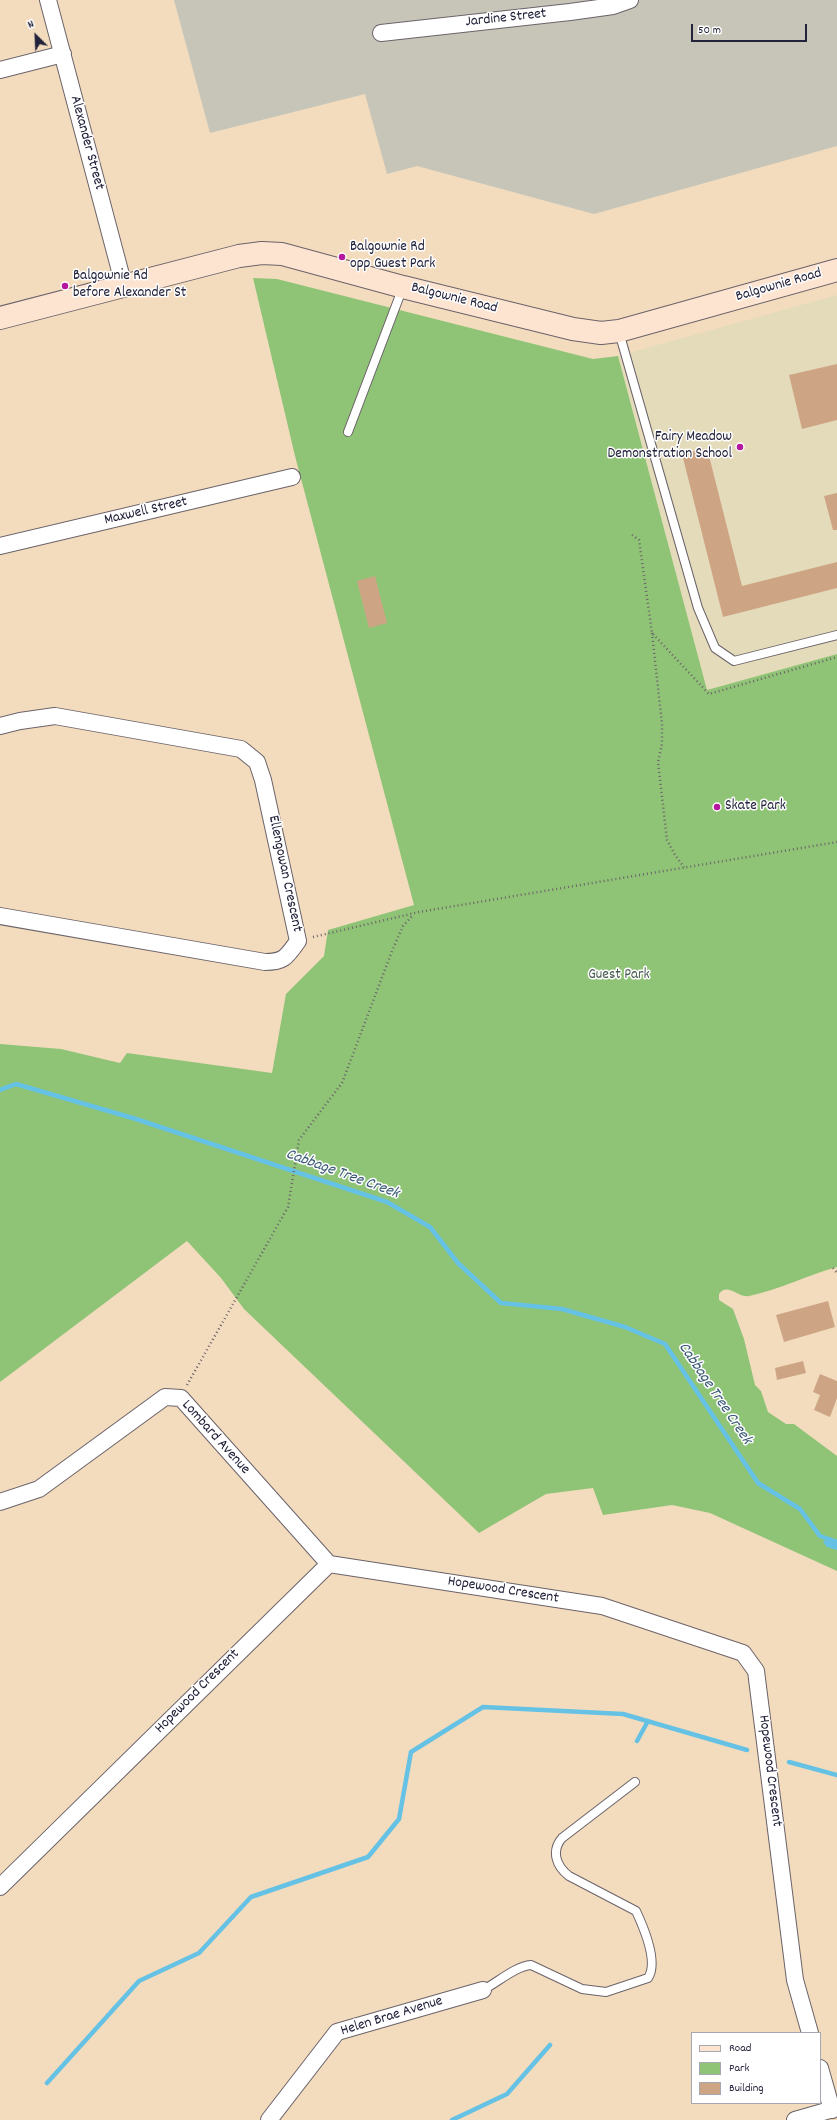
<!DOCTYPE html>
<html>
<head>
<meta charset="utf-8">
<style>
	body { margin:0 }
	#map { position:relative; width:837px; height:2120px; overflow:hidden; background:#f3dcbe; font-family:Dekko,sans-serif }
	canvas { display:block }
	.legend { position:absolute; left:691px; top:2032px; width:130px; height:72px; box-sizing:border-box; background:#fff; border:1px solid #a7a7b1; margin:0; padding:5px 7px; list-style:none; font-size:12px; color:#22223b }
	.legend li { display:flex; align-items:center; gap:8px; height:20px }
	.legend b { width:20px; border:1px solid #a7a7b1 }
	.north { position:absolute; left:16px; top:16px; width:40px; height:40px; -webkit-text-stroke:3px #fff; paint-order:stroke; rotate:336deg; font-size:11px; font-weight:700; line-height:16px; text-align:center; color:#22223b }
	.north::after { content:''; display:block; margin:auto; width:14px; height:18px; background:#22223b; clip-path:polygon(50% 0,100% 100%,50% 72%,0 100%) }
	.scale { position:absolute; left:691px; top:24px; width:116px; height:18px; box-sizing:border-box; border:2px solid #22223b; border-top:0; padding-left:5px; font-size:12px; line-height:14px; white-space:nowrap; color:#22223b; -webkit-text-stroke:3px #fff; paint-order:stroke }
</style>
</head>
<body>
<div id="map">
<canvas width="837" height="2120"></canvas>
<ul class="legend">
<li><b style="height:5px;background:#fde4d0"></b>Road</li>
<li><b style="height:11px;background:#8fc477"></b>Park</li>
<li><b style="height:11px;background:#cea584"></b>Building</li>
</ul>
<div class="north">N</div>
<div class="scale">50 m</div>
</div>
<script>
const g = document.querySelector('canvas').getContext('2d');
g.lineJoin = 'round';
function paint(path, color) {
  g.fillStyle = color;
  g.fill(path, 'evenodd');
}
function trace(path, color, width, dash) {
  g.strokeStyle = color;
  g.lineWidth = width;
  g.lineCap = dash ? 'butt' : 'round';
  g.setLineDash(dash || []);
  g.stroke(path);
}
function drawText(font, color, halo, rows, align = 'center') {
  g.font = font + ' Dekko,sans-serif';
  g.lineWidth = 3;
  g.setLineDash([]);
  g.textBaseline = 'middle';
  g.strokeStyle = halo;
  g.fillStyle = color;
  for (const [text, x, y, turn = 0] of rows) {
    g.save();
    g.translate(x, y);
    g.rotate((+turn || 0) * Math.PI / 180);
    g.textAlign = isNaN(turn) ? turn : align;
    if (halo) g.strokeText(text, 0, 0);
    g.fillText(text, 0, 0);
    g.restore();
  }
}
paint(new Path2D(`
	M837,295V654L707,690L618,356Z`), '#e4dbba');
paint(new Path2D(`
	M174,0H837V146L594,214L417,166L387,174L365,94L210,133Z`), '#c6c5b8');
paint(new Path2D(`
	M253,278L277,279L593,359L618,356L707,690L837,654V1267C808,1275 779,1290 749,1296C738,1298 727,1282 719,1294V1300L733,1309L744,1339L755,1385L761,1391L768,1412L786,1424H794L837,1456V1571L710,1513L672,1505L603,1515L593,1488L546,1494L479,1533L244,1309L221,1278L187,1241L0,1382V1044L61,1049L120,1063L127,1053L272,1073L286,994L324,956L328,930L414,905L295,456Z`), '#8fc477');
paint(new Path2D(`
	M827,1539L837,1540V1550L827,1547L823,1542Z`), '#66c2e4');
trace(new Path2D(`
	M0,1090L16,1084L136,1119L387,1202L430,1227L458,1263L501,1303L562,1309L625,1327L665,1344L758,1483L800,1509L820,1536L837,1542
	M637,1741L648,1721
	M789,1762L837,1775
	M47,2083L139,1981L199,1953L251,1897L368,1857L399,1819L411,1752L483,1707L623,1714L747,1750
	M452,2120L507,2094L550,2045`), '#66c2e4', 4.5);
paint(new Path2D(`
	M837,364V420L802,429L789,375Z
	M707,448L742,586L837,562V588L723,617L682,454Z
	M837,493V530H833L824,496Z
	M375,576L387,623L369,628L357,581Z
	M828,1301L835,1327L784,1342L776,1315Z
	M803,1361L806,1373L777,1380L775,1368Z
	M820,1374L837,1381V1398L830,1417L814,1410L820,1395L813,1392Z`), '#cea584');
const service = new Path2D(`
	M619,332L698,608L715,648L734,661L837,635
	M348,432L403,287
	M483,1990C498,1982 516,1966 531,1965L582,1989L606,1992L648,1978C659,1962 643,1926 636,1911L569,1876C556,1866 551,1851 562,1838L635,1782`);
const minor = new Path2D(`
	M48,0L124,286
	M381,33L570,12L613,6L630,0
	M0,70L63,54
	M0,546L292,477
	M0,726L20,721L55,716L241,749L257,762L263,780L298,941C287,956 285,962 265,962L0,916
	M0,1502L39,1489L165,1397L181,1398L329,1564
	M329,1564L602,1606L743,1653L756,1671L795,1980L810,2033
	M0,1887L329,1564
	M820,2068L832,2110
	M269,2120L337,2032L483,1990
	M795,2120L837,2108`);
const secondary = new Path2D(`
	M0,318L239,256L262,253L282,254L403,287L573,329L601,333L619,331L837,270`);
trace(service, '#6b6369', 10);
trace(minor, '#6b6369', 18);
trace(secondary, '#6b6369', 24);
trace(new Path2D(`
	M632,535L639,540L652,633L709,694L837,657
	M652,633L662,724V744L658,762L667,840L675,855L684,867
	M313,937L419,912L837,842
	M833,1268L837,1273
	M187,1385L288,1207L299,1140L342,1083L392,951L403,926L413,915`), '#6b6369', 2.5, [1, 3]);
trace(service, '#fff', 8);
trace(minor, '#fff', 16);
trace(secondary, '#fde4d0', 22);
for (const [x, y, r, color] of [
	[342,257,4,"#b5179e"],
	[65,286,4,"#b5179e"],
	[740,447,4,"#b5179e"],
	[717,807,4,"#b5179e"]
]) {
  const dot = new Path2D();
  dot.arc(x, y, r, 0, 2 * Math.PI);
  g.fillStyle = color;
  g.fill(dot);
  trace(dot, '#fff', 1.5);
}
drawText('15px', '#22223b', '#fff', [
	["Jardine Street",506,19,-6],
	["Alexander Street",86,143,75],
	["Balgownie Road",779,286,-16],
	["Balgownie Road",454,299,14],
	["Maxwell Street",146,512,-13],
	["Ellengowan Crescent",284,874,78],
	["Lombard Avenue",215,1438,48],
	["Hopewood Crescent",503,1591,9],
	["Hopewood Crescent",198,1692,-45],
	["Hopewood Crescent",769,1771,83],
	["Helen Brae Avenue",392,2017,-17]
]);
drawText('15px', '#22223b', '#fff', [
	["Balgownie Rd",350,248],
	["opp Guest Park",350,265],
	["Balgownie Rd",73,277],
	["before Alexander St",73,294],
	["Fairy Meadow",732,438,"right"],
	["Demonstration School",732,455,"right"],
	["Skate Park",725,807]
], 'left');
drawText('15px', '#485b50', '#fff', [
	["Guest Park",619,976]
]);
drawText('italic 16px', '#3a5a76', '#fff', [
	["Cabbage Tree Creek",342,1175,20],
	["Cabbage Tree Creek",714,1394,56]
]);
</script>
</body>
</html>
